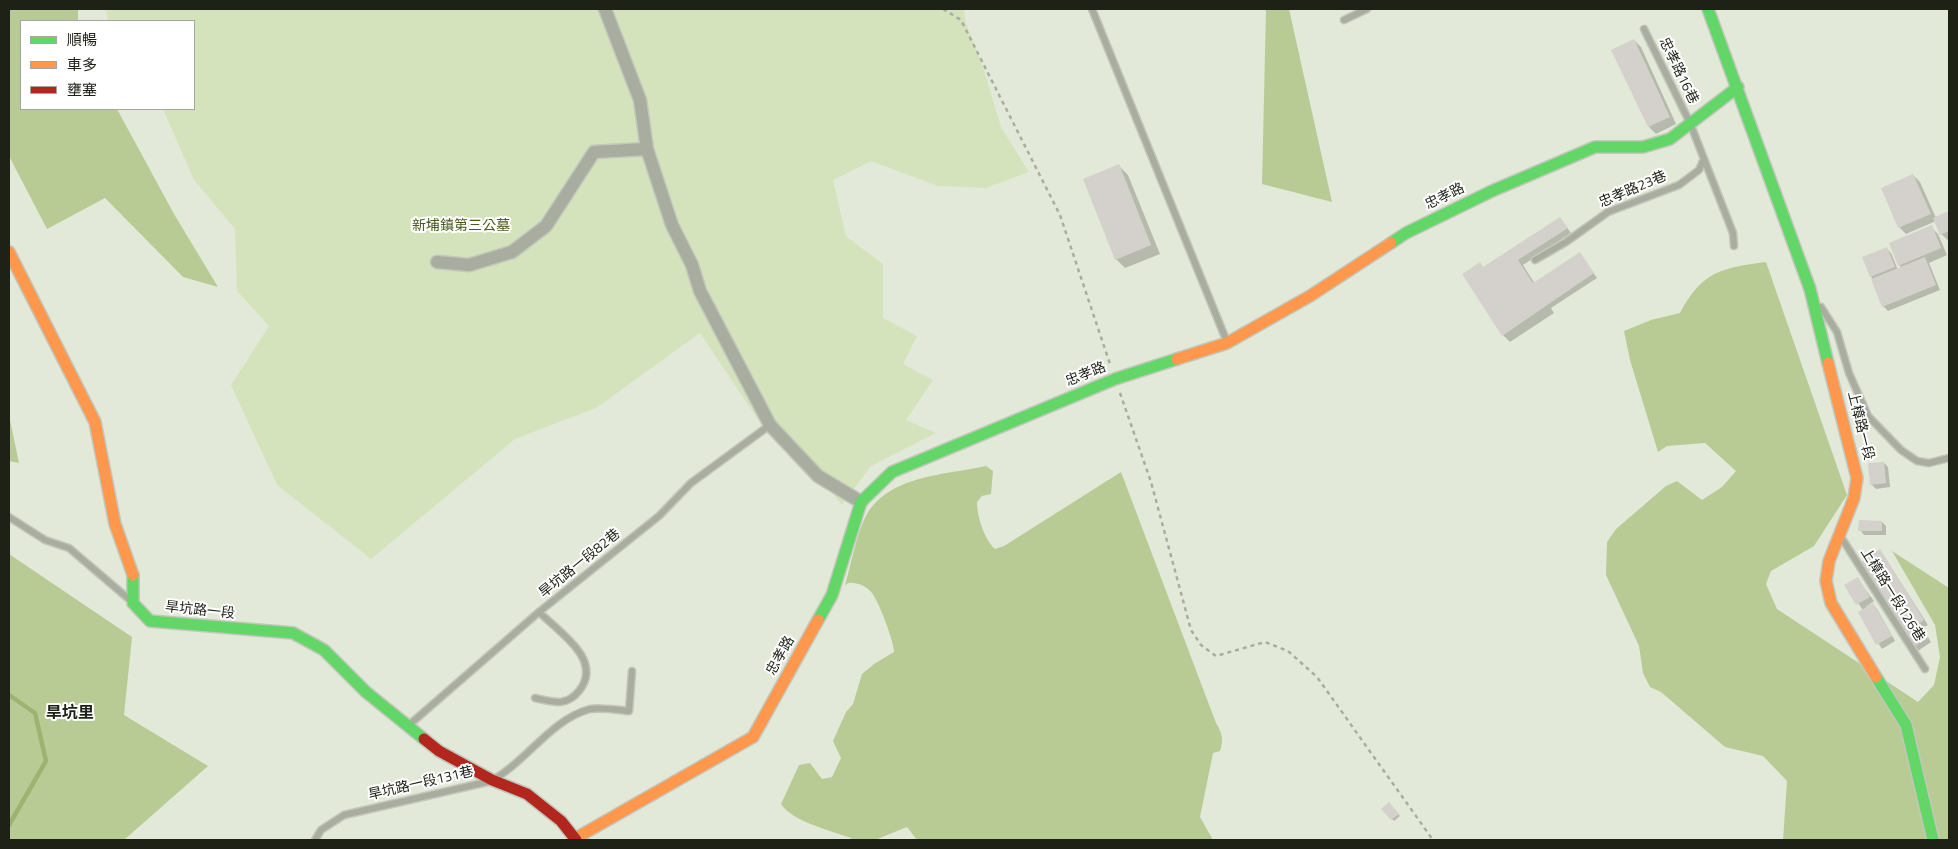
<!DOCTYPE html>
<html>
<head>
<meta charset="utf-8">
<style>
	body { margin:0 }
	#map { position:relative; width:1958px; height:849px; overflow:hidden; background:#e3e9d9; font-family:"Titillium Web","Noto Sans TC",sans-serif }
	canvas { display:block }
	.frame { position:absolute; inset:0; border:10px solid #1d2116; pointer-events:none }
	.legend { position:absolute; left:20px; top:20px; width:175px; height:90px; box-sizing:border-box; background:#fff; border:1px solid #a5a6a2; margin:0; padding:6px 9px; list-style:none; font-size:15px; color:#1d2116 }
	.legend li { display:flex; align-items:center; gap:10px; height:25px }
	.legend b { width:25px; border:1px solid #a5a6a2 }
</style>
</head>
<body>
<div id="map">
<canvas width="1958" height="849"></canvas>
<div class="frame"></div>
<ul class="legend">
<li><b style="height:6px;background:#63d668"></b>順暢</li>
<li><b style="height:6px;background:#ff974d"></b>車多</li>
<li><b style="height:6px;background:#b3261e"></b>壅塞</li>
</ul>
</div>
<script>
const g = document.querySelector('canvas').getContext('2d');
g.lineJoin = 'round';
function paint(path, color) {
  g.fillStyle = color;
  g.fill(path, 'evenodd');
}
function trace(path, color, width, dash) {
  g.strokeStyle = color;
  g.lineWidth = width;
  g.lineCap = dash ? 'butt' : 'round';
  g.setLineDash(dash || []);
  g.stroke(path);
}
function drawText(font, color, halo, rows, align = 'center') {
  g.font = font + ' "Titillium Web","Noto Sans TC",sans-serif';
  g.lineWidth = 4;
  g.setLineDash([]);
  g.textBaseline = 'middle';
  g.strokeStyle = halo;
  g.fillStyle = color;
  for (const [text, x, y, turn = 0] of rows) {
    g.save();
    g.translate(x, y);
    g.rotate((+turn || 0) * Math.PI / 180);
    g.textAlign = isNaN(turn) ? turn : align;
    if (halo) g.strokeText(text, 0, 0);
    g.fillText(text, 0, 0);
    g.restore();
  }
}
paint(new Path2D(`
	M106,9H964L965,20L984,70L1001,127L1029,172L986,188L938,186L871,161L833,180L846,236L883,264V318L917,336L903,364L933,380L906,420L936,433L871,466L842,505L825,484L763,427L700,333L596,408L515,439L371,559L277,485L231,385L269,326L237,291L235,229L194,180L163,109H194V21H108Z`), '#d5e3bc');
paint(new Path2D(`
	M9,9H78V21H21V109H117L174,214L218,287L183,277L105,198L47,229L9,156Z
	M1266,9H1289L1332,202L1262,184Z
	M1766,262L1847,495L1814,546L1771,571L1766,584L1777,609L1918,702L1934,685L1940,657L1935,625L1892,551L1949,588V840H1783L1787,781L1763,756L1725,747L1661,692L1650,687L1643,673L1639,646L1606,575L1607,542L1616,529L1666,486L1677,481L1702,500L1722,487L1736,471L1705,443L1667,446L1658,452L1630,360L1624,331L1651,320L1680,313C1702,271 1722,268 1766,262Z
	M9,415L19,463L9,461Z
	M986,466L993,471L991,494L982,496L977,502C977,516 984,539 995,549L1004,546L1121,472L1216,723C1222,733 1224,739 1220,751L1213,753L1200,817L1213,840H917L907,827L875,840H852L851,838C832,831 791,821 781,804L799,765L810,763L822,779L832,777L841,758L833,741L846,712L853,704L862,674L874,664L894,652C894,642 879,602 872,593C867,586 856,582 848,583L845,586C850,568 858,529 866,516C888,475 946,475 986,466Z
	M9,554L132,637L124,715L208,766L124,840H9Z`), '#b9cb94');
paint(new Path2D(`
	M1634,40L1641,47L1676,124L1656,134L1649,127L1613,50Z
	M1119,166L1128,175L1160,254L1125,268L1116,259Z
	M1913,175L1920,182L1936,218L1949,213V241L1941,234L1936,221L1906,234L1899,227Z
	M1560,218L1571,233L1523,265L1535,284L1580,254L1597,278L1551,308L1554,313L1510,342L1503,335L1464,274L1484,268Z
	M1931,227L1938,234L1947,255L1929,263L1940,290L1888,311L1883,306L1871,276L1886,248L1891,253L1898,270L1902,268L1899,265Z
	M1884,463L1888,467L1890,487L1876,489L1871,484Z
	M1882,522L1886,526V535H1864L1860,530Z
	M1884,556L1928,625L1922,628L1931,642L1918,651L1914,646Z
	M1857,578L1874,601L1866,607L1867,608L1873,605L1877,609L1895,641L1882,649L1859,613L1863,610L1846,586Z
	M1389,804L1400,816L1394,821L1383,809Z`), '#0003');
trace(new Path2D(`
	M9,695L35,713L46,761L9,825`), '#9eb271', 4.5);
paint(new Path2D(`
	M1634,39L1670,117L1648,127L1611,50Z
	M1119,164L1151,245L1115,260L1083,179Z
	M1913,174L1931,214L1898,228L1881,188Z
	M1949,211V231L1940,235L1933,218Z
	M1560,217L1568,228L1518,260L1533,283L1580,252L1594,273L1502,336L1462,274L1480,262L1483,267Z
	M1932,225L1941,248L1898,266L1889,243Z
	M1887,247L1895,267L1870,277L1862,257Z
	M1925,257L1936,285L1882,307L1871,279Z
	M1884,462L1886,483L1870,485L1868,463Z
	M1859,520L1882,521V531H1858Z
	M1880,549L1924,620L1919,624L1928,638L1913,647L1859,563Z
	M1858,577L1870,597L1856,605L1844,585Z
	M1873,603L1892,636L1876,645L1858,612Z
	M1389,802L1399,814L1391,820L1381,809Z`), '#d4d0cb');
const lane = new Path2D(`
	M1092,9L1227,342
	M1344,20L1367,9
	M1644,29L1690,123L1733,233L1734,246
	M1535,260L1566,242L1608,212L1679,185L1699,170L1703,161
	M1821,307L1837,332L1849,373L1868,416L1901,450L1917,461L1929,463L1949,458
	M9,517L45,540L69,548L130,600
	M1841,537L1925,669
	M535,698C553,702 566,707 579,691C604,660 559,632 539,612
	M409,725L539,612L659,516L691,483L770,425
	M496,778C528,759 552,719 590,709C601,707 617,710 629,711L632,671
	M315,840L321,830L344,815L487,782`);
const street = new Path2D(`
	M605,9L640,100L647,149L672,225L692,265L700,291L770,425L818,476L861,502
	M437,262L469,265L512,252L546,226L594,152L647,149`);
const fast = new Path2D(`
	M1708,9L1810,289L1828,363
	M1391,243L1406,233L1492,191L1595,147H1643L1670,139L1738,87
	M133,575V603L150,621L293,633L324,650L366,692L424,739
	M818,620L832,595L861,502L892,472L1115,379L1177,359
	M1876,677L1906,725L1933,840`);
const slow = new Path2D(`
	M9,252L95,422L115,524L133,575
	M1177,359L1227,343L1310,296L1391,243
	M1828,363L1857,478L1854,498L1829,561L1826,581L1831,603L1876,677
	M576,838L753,737L818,620`);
const jam = new Path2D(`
	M424,739L439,751L492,780L527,794L561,821L576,840`);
trace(lane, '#c2c7bb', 9);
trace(street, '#c2c7bb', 15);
trace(fast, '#c2c7bb', 14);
trace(slow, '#c2c7bb', 14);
trace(jam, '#c2c7bb', 14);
trace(new Path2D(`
	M943,9L961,20L1060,215L1110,364
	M1120,393L1151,482L1191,630L1201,645L1216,656L1265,642L1288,651L1317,677L1433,840`), '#a8ada1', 2.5, [4, 4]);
trace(lane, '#a8ad9f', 6);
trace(street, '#a8ad9f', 12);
trace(fast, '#63d668', 11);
trace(slow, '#ff974d', 11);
trace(jam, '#b3261e', 11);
drawText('14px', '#1d2116', '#fff', [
	["忠孝路16巷",1678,71,64],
	["忠孝路23巷",1633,190,-23],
	["忠孝路",1445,197,-26],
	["忠孝路",1086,375,-22],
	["上樟路一段",1860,426,76],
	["旱坑路一段82巷",580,564,-39],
	["上樟路一段126巷",1892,595,58],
	["旱坑路一段",200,611,6],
	["忠孝路",781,656,-61],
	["旱坑路一段131巷",421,784,-13]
]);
drawText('14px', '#47591c', '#fff', [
	["新埔鎮第三公墓",461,227]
]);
drawText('bold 16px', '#1d2116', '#fff', [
	["旱坑里",70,714]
]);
</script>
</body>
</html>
